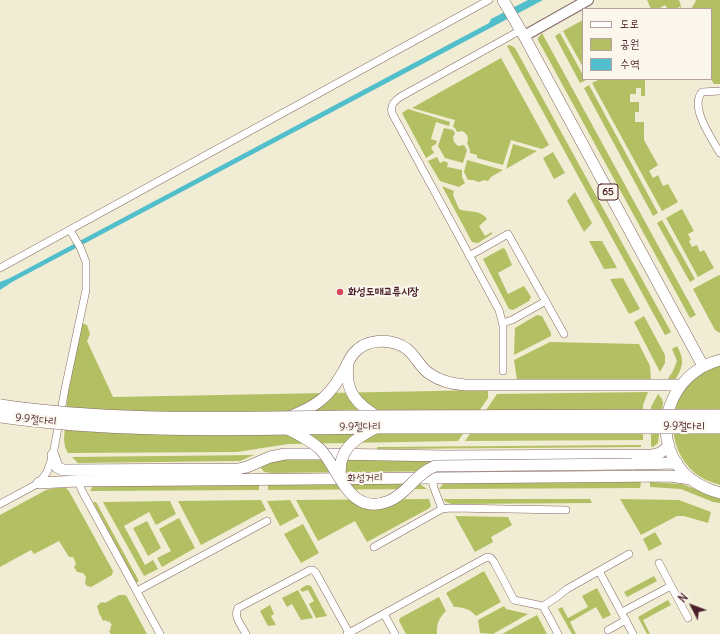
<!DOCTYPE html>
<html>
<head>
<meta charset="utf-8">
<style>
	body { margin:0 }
	#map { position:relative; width:720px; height:634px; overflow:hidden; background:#f1ecd4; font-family:Delius,"Poor Story",sans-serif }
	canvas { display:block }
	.legend { position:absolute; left:582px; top:8px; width:130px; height:72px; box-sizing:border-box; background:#fbf7ec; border:1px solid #b4a19f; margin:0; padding:5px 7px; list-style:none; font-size:12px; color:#4a1f2b }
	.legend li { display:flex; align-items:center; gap:8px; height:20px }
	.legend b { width:20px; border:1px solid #b4a19f }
	.north { position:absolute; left:672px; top:586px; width:40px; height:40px; -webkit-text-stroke:3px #fbf7ec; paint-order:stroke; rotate:312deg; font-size:11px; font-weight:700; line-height:16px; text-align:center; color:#4a1f2b }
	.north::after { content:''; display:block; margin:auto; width:14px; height:18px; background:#4a1f2b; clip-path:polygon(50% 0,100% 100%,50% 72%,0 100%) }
</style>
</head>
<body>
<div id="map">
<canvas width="720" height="634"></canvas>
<ul class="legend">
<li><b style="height:5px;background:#fff"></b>도로</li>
<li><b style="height:11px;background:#b2c063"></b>공원</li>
<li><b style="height:11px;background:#51becb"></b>수역</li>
</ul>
<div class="north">N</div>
</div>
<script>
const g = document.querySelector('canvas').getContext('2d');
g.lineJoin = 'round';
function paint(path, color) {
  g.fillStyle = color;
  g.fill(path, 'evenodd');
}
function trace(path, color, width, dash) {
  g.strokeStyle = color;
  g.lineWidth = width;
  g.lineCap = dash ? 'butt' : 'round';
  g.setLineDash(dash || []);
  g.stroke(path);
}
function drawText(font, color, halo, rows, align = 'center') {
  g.font = font + ' Delius,"Poor Story",sans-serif';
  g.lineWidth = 4;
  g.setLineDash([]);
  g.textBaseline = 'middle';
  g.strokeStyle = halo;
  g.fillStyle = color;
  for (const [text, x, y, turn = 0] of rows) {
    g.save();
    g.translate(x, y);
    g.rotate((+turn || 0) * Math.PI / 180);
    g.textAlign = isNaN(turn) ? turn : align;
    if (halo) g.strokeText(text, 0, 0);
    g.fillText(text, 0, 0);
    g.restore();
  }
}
paint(new Path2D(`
	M647,0H679L681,6L676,9H668L665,5L658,9H651Z
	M695,0H720V84H714L711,79V9H678L681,7L682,9H691L696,1Z
	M583,20V67L563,31Z
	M542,33L696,315L690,318L538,40V38Z
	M560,33L583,75V79L586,80L580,83L555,36Z
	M510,45L515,48L671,332L665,335L507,46Z
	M501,58L549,145L542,149L511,140L503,165L477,158V155L470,153V150L467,143C469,138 468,134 462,131L457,132L455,128L453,127L455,120L412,108Z
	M600,79H645V96H641V88H636V94H630V102H639V112H635V122H644V140L658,165L649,171L653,178L658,175L663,186L668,184L678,202L662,211L592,83Z
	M589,85L658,213L653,216L584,88Z
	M408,109L450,122L449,126L436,122L431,139L437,141L436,144L431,147L434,153L426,158L402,113Z
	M444,128L453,130L455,133L453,137L454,142L458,146L464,145L467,150L463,163L445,158L438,146Z
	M513,144L537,151L506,169Z
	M553,152L565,173L554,179L543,158Z
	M437,157L440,163L444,161L448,163L447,167L462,170V177L465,183L459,187L440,181L428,161Z
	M467,160L503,170L491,177L488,181L484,180L479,182L473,180H468L464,172Z
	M442,186L454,191L453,195L459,209C468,213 480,209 487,219L479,226L485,236L492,232V234L478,243L472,242Z
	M575,192L592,223L584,232L567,201Z
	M682,209L694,231L688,234L691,240L689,241L692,247L697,245L700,252L704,250L714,268L698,277L666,218Z
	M662,220L695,279L690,282L657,223Z
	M602,241L617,268L604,269L589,241Z
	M503,248L505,249L512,265L498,273L508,294L524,286L531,297L529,301L513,310L509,309L483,259Z
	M719,275L720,276V333L715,330L693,289Z
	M623,278L640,309L629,314L610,279Z
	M537,315L542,316L551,333V336L514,355L515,328Z
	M644,316L665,355V363L660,372L634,322Z
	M82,323L87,325L90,334L87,341L113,397L488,390V398L458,441L288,444L237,452L68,453L65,447L64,439L68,390Z
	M550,342L639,344L650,366L651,380H517L514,360Z
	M677,346C685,360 683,367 675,380L666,382L673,371L677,361L672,349Z
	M720,365V485C711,482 702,479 695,473C665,448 666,399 698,376C704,371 712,368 720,365Z
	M648,392L643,405V440L465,441L497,394Z
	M658,394L662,399L663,403L658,443L653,447L651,446V407Z
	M641,445V447L377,449V447Z
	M254,455L240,461L78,463L72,457Z
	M297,459L454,461V471L272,473L264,472L261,468L263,465L281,460Z
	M640,482L641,483L640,488L439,489L443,484L445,483Z
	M650,482L682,484L720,498V503L713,502L681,489L650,487Z
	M268,484H420L427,489L268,490Z
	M259,485V490L90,491L93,486Z
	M56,488H66L69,491L113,571L112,575L91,587L87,586L85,583L86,577L83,573L77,572L74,567L76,564L73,557H69L59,541L34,554L31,550L0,567V515L46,490Z
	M429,499L431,506L428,509L367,542L355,521L318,541L296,500Z
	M443,499H590L592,503L451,504L446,502Z
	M620,499L679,500L711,512L708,523L684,516H677L641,535Z
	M261,500L266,510L201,545L178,501Z
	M290,500L299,516L280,526L267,501Z
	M170,501L176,514L156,525L149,512L124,526L145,565L153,560L158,569L144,576L103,502Z
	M93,502H96L139,581L136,583Z
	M455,516L508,517L512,525L491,537L493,542L475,552Z
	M179,518L195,548L162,567L157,558L171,551L159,529Z
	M147,521L161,548L148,556L133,528Z
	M303,524L319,553L301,563L284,534Z
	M655,532L662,544L649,551L643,539Z
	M484,571L501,602L476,616C470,609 463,607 454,607L446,593Z
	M654,576L657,581L627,597L624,592Z
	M307,585L311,586L327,616L316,618L309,604L314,601L308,590L302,592L300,589Z
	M597,588L611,615L603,619L596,607L570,622L576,634H572L558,609L562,607L568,618L588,607L582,596Z
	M298,590L313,618L301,620L292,604L287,607L282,598Z
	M119,595H125L127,597L147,634H111L109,631L111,629L110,627L112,625L109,621L107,622L106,620L103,621L99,613L97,606L100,603L103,602L105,603Z
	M439,597L446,611C439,618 436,624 437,634H406L399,621L400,618Z
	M668,600L671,605L643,620L650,634H647L638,617Z
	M270,605L274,614L271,616L276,625L268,626L260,611Z
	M504,606L506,609L528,614L493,634L480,633L478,620Z
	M537,615L547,634H502Z`), '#b2c063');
paint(new Path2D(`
	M528,0H543L12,282L0,290V282L10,278L489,23L491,19Z`), '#51becb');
const street = new Path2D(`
	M720,91L702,92C689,107 712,139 720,153
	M469,256L508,234L564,334
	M0,268L489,0
	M502,323L512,320L546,301
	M503,371V325L499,310L393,115C389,107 393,102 400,97L521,30
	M431,477L434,488L442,509
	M78,481L82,491L160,634
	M0,504L39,483L47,472L53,455L65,389L86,290V262L80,247L70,230
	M374,547L442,509L450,508L566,510
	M659,563L688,618
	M599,571L633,634
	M137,591L267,521
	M543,606L558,634
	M622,612L671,586
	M384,614L395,634
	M608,630L626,620
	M246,634C242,626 233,617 238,608L310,570H313L316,573L349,633
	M347,634L487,557L491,558L494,562L514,600L543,606L557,597L567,589L629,554`);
const secondary = new Path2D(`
	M524,36L588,0`);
const primary = new Path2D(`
	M503,0L524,36L703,366
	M720,360C671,372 648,433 683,472C693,483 706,489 720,493
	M348,365C344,391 358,406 379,417
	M291,416C314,407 327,399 340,377C345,370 348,360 354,353C367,338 392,338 407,349C416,356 420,368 430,374C440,381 453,384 465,385H681
	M53,455L57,467L63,470L238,469L247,467L270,457L285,454H327L446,456L652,455L660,453L669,446
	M632,464L677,463
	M39,483L78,481L670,476L691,479`);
trace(street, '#846766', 8);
trace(secondary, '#846766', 12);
trace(primary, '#846766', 12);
trace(street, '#fff', 7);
trace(secondary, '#fff', 10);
trace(primary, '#fff', 11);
const primaryBridge = new Path2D(`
	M286,428C298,434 310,440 320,449C340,470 349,517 389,501C408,493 414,475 435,466L632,464
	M341,480C336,450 354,439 377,427`);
const highwayBridge = new Path2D(`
	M0,406C114,423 232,418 347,417C471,416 596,417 720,416
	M0,416C126,434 253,428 380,427C493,426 607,428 720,427`);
trace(primaryBridge, '#846766', 12, []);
trace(highwayBridge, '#846766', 14, []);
trace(primaryBridge, '#fff', 11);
trace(highwayBridge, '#fff', 13);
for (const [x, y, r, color] of [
	[340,292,4,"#d1495b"]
]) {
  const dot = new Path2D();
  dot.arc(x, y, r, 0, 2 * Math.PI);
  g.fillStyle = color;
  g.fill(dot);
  trace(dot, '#fbf7ec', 1.5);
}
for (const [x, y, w] of [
	[608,192,20]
]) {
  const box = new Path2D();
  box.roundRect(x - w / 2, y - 8, w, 16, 3);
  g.fillStyle = '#fbf7ec';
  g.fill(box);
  trace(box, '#4a1f2b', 1);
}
drawText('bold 10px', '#4a1f2b', null, [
	["65",608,192]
]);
drawText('bold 11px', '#4a1f2b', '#fbf7ec', [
	["화성도매교류시장",348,292]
], 'left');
drawText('11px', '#4a1f2b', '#fbf7ec', [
	["9·9절다리",36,420,6],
	["9·9절다리",360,427,-1],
	["9·9절다리",684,427],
	["화성거리",365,478,-1]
]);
</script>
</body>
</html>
